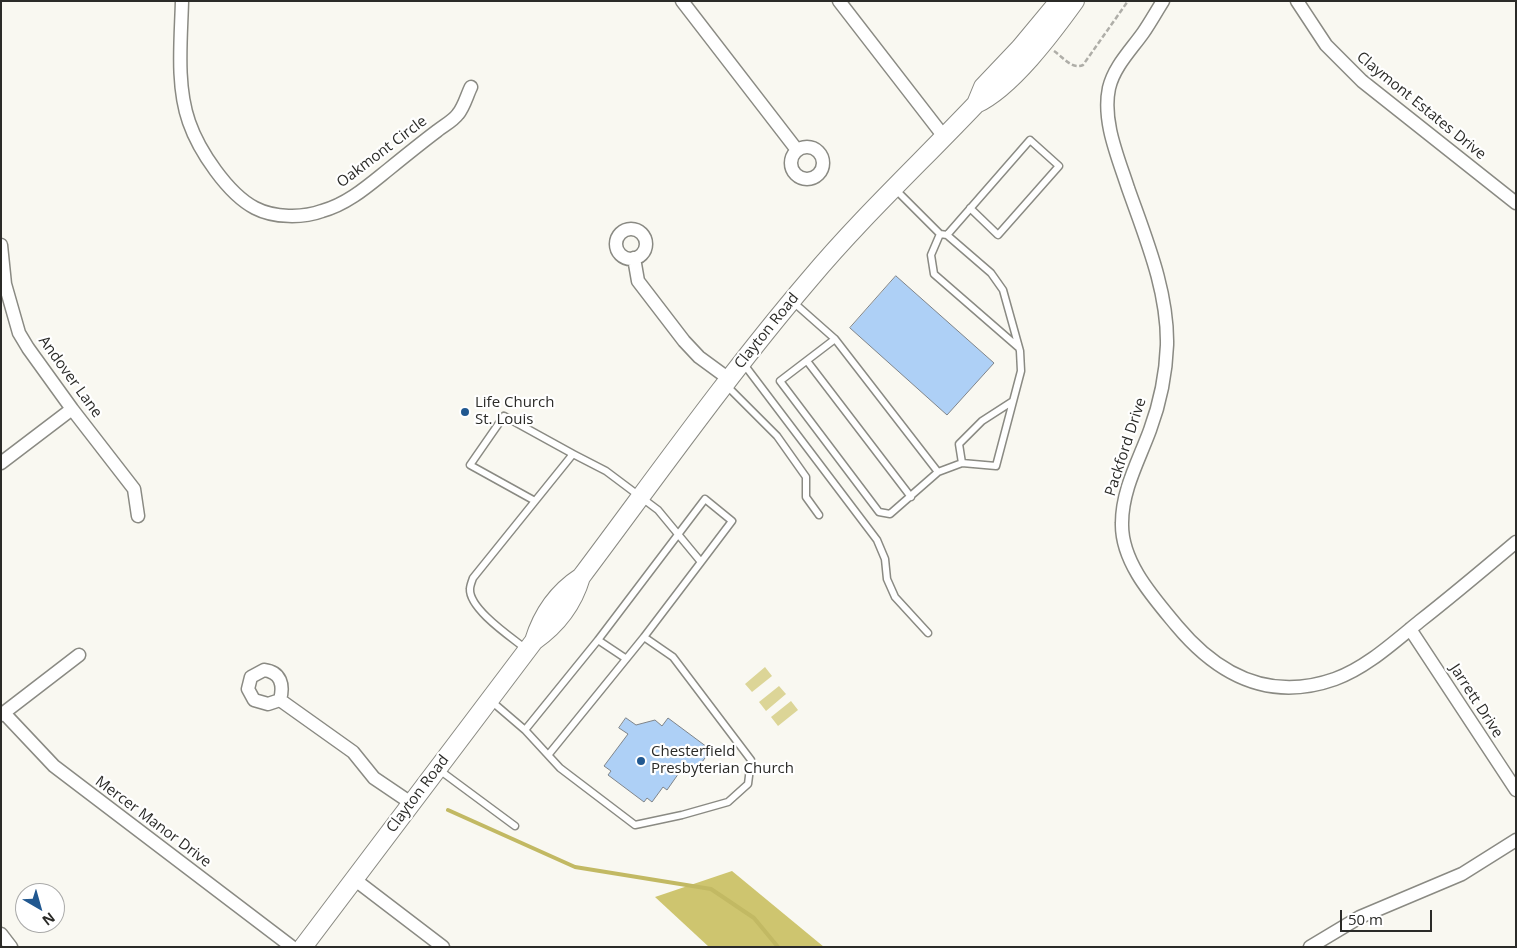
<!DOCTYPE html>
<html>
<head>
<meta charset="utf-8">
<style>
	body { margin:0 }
	#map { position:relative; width:1517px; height:948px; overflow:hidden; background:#f9f8f1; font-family:"Open Sans",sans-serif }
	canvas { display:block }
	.frame { position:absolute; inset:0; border:2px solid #2b2b28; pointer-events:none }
	.north { position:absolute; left:15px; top:883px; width:50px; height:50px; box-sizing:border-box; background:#fff; border:1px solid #aaaaa9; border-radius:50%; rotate:142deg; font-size:14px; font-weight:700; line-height:20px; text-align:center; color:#2b2b28 }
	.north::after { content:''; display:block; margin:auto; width:18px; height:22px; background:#215890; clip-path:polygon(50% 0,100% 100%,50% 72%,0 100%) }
	.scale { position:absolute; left:1340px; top:910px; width:92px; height:22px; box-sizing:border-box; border:2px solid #2b2b28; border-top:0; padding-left:6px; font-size:15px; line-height:18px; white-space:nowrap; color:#2b2b28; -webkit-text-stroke:4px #fff; paint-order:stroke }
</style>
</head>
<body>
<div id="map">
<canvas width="1517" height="948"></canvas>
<div class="frame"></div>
<div class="north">N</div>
<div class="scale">50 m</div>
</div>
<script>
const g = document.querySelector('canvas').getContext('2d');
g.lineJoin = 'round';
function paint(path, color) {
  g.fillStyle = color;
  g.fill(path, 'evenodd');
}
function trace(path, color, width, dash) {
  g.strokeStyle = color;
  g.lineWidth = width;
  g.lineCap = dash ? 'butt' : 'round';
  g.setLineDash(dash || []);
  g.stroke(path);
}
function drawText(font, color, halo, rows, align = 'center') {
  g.font = font + ' "Open Sans",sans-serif';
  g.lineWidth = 4.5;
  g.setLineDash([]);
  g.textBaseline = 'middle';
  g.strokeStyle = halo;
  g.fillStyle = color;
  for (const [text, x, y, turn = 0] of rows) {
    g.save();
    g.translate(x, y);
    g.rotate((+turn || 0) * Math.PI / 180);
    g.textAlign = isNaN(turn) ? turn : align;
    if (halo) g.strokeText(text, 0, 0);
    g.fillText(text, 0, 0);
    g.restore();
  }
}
paint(new Path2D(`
	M765,667L772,676L752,692L745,684Z
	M779,686L786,694L766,711L759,702Z
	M791,701L798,710L778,726L771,717Z`), '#dcd597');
paint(new Path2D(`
	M732,871L824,947H709L655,897Z`), '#cec56f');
trace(new Path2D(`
	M448,810L575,867L711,889L754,918L778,947`), '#c2b963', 4);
const building = new Path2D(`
	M896,276L994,363L947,415L850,328Z
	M626,718L636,725L655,720L662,726L668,718L711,750L696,770L686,763L667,790L663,787L652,802L647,798L644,802L608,775L611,771L604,766L628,734L619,728Z`);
paint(building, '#aed0f6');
trace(building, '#7f8489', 1);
const service = new Path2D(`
	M895,189L940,234L947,235L991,273L1003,290L1020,351L1021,371L996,466L962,463L938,472
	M940,234L931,255L934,274L1018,347
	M947,235L1030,140L1059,166L998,235L970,208
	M792,301L835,339L938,472L890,514L879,512L780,381L835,339
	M807,361L911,497
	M743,363L877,540L885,559L887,579L895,597L928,633
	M726,385L777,436L806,477V497L819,515
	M962,463L959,444L982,421L1013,401
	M535,501L470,465L504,416L573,454
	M526,649C511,637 469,609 470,589C470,586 472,581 473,578L573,454L606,471L658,510L701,562L644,637
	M625,658L598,640L705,499L732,521L701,562
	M490,700L525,730L560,768L635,825L682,815L728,802L748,784L751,760L673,657L644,637L549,754
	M525,730L598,640
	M438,769L515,826`);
const minor = new Path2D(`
	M182,1C181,40 176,85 189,122C199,151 228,194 255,208C274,218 303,218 322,211C348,204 369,185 389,169C405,156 421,143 437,131C443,126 453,121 458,114C464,107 467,95 471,87
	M682,1L797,150
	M839,1L945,138
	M1163,1C1156,12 1150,23 1143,33C1130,51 1114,67 1109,88C1102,121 1118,157 1128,188C1146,239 1168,291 1167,345C1166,373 1160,403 1150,430C1139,460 1122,490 1122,523C1121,562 1153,597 1177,626C1218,675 1270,702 1335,679C1366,668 1394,642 1420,621C1452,596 1484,569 1516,542
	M1297,1L1326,45L1362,81L1516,203
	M791 163a16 16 0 1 1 32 0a16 16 0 1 1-32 0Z
	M616 244a15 15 0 1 1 30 0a15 15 0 1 1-30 0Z
	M1,245L5,284L19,333L28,348L72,409L134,489L138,516
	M634,258L638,281L684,341L699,357L729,379
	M1,463L72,409
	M1410,629L1516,790
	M264,670C281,672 284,685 280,700L268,704L254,700L248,689L251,677Z
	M280,700L353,752L374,778L411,803
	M4,713L54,766L292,947
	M1,715L79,655
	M354,879L443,947
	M1,934L11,947
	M1310,947L1360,917L1462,874L1516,840`);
const secondary = new Path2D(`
	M976,104C1011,88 1052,33 1075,1
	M534,641C557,625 573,604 581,577C656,477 728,375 809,280C861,218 920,163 976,104L983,87L1020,48L1059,1
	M303,947L534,641C542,615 558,592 581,577`);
trace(service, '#8a8a83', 9);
trace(minor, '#8a8a83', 15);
trace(secondary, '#8a8a83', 20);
trace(new Path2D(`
	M1054,51C1063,57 1072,70 1083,65L1128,1`), '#afaea8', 2.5, [5, 2.5]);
trace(service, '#fff', 6);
trace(minor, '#fff', 12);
trace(secondary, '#fff', 18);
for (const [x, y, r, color] of [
	[465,412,5,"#215890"],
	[641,761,5,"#215890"]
]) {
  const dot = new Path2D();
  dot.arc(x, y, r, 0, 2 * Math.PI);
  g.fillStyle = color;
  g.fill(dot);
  trace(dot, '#fff', 2);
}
drawText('15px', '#2b2b28', '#fff', [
	["Claymont Estates Drive",1421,106,39],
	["Oakmont Circle",382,152,-37],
	["Clayton Road",767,331,-51],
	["Andover Lane",70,377,54],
	["Packford Drive",1126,447,-72],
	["Jarrett Drive",1476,701,57],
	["Clayton Road",418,794,-53],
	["Mercer Manor Drive",153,822,37]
]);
drawText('15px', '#2b2b28', '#fff', [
	["Life Church",475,403],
	["St. Louis",475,420],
	["Chesterfield",651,752],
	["Presbyterian Church",651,769]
], 'left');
</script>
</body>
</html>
